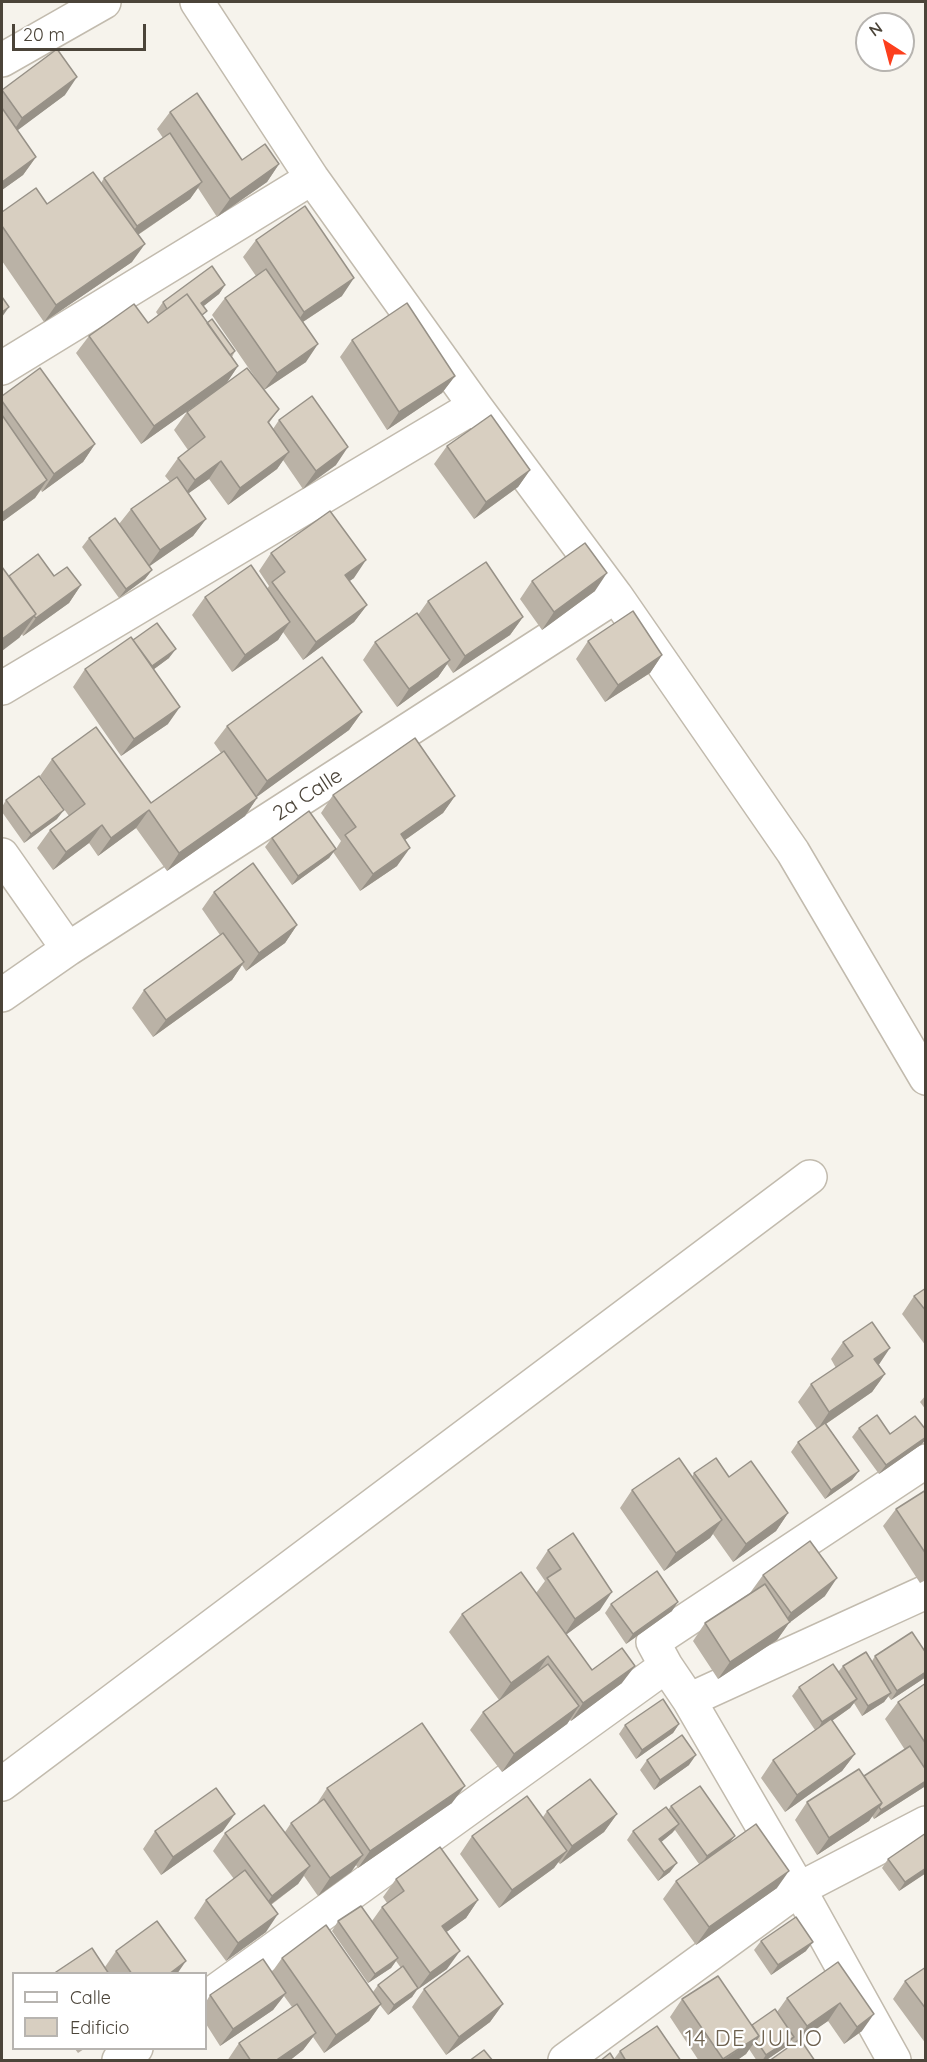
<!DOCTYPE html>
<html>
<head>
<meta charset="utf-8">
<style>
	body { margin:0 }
	#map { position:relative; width:927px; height:2062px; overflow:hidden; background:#f6f3ec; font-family:Quicksand,sans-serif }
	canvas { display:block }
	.frame { position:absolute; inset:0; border:3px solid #4b4439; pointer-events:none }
	.legend { position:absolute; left:12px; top:1972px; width:195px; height:78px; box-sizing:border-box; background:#fff; border:2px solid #b7b4b0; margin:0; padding:8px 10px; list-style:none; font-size:18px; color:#4b4439 }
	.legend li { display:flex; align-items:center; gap:12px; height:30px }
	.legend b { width:30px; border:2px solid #b7b4b0 }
	.north { position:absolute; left:855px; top:12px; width:60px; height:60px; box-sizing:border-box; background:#fff; border:2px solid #b7b4b0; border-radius:50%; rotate:324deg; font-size:16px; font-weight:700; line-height:24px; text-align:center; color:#4b4439 }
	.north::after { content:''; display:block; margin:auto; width:21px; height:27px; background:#fc3f1d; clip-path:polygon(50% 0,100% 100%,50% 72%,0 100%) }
	.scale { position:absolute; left:12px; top:24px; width:134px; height:27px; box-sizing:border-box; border:3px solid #4b4439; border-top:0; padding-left:8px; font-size:18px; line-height:21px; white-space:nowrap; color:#4b4439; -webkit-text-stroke:4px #fff; paint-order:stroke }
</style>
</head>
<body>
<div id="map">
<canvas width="927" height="2062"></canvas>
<div class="frame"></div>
<ul class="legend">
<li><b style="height:8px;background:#fff"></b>Calle</li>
<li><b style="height:16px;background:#d8cfc1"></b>Edificio</li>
</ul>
<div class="north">N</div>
<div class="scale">20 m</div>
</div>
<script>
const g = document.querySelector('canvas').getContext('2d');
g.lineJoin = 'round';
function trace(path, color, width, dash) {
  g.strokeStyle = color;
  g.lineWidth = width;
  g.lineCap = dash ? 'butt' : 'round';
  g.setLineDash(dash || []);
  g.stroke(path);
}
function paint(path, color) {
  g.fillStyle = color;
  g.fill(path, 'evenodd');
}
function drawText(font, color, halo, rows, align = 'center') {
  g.font = font + ' Quicksand,sans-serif';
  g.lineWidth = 4.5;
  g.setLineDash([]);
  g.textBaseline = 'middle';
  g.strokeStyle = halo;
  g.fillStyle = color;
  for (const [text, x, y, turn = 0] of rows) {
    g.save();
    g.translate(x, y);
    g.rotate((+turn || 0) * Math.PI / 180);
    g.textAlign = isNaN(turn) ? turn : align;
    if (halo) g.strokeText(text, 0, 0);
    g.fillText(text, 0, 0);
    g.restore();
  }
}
const minor = new Path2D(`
	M197,2L312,178L475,406L616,596L793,852L926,1078
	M2,60L104,2
	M2,368L312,178
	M2,688L475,406
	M2,855L68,949
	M2,995L68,949L616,596
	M689,1700L926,1592
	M2,1784L810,1177
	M206,1998L666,1666
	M119,2060L136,2048
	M565,2060L799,1889L926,1823
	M894,2060L799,1889L689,1700L666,1666L653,1642L926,1461`);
trace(minor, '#c2bbae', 36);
trace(minor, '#fff', 33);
paint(new Path2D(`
	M2,90L65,95L17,130L36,157L23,175L2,190Z
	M170,112L242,160L279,164L267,182L217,217L198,188L190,199L138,235L132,262L44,322L2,261V212L47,204L101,183L104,178L163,138L157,129Z
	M256,240L342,296L303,322L306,362L264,390L279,409L269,423L273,429L279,420L336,465L303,489L283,460L277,469L228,505L209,479L188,493L206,519L193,536L149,566L152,570L145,579L119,598L82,547L89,538L119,524L131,509L170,482L165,476L178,458L188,450L174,430L187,412L218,389L141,444L76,353L89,336L148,323L158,315L156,312L163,302L225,285L219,294L203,306V317L207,323L235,351L232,357L238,366L226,383L261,386L212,315L225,298L256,276L243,257Z
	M352,340L455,376L442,393L387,430L340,357Z
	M2,396L95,444L83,462L42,492L41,490L35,498L2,522Z
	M447,446L530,470L518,487L474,519L434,464Z
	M271,553L354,578L349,581L367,605L354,622L303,660L283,632L278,640L232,672L192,615L205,597L267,589L269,586L259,571Z
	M9,576H54L81,585L69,603L23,636L22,634L19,638Z
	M532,581L595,591L542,630L520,599Z
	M428,601L523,617L510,635L453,673L447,664L438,677L397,707L363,660L375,642L418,615Z
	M133,640L169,658L154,669L168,724L121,756L73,687L85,669Z
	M588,641L662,655L650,673L605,702L576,659Z
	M362,712L349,730L256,797L257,798L245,816L167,871L136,828L98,856L89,843L53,870L37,848L50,830L69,816L40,776L52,759L151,803L221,753L214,743L227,726Z
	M333,795L455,796L443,813L405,840L397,866L360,891L333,852L329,858L292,885L265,847L272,838L336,849L341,841L321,813Z
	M6,800L57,819L24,843L2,812V807Z
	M214,892L297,925L285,943L246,971L242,965L232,980L153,1037L132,1008L144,990L220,935L202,909Z
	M926,1288V1346L902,1314L914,1296Z
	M843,1342L879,1365L885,1374L872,1392L826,1424L859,1471L852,1480L825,1499L791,1452L798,1442L817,1429L798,1402L811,1384L836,1368L831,1359Z
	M926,1395V1410L920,1402Z
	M859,1428L890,1434L926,1430V1439L922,1444L879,1474L852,1437Z
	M694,1473L729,1477L788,1513L776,1531L733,1562L713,1534L710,1538L664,1571L620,1508L632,1490L692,1477Z
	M926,1490V1580L920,1583L883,1526L896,1509Z
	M548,1550L600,1610L566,1634L592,1670L622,1683L571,1721L570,1720L567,1724L502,1772L470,1730L483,1712L499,1700L449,1632L462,1614L536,1593L545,1581L536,1568Z
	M763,1575L825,1596L789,1623L777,1640L718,1679L693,1641L705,1623L750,1593Z
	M611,1604L672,1611L626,1644L605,1613Z
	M926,1653V1677L891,1700L888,1696L884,1702L862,1716L854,1703L850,1708L832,1721L855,1754L842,1771L785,1812L761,1778L773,1760L815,1730L792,1696L799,1687L838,1672L843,1666L872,1661L875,1656Z
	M926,1683V1784L924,1787L874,1819L872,1816L869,1821L817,1855L795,1820L807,1802L864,1776L905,1750L885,1719L898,1702Z
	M679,1724L673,1733L636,1759L619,1734L625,1725Z
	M647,1760L689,1765L654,1790L640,1770Z
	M327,1788L452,1803L358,1868L356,1865L351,1872L318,1896L304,1876L298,1884L271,1905L266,1932L226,1961L194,1918L206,1900L234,1879L213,1851L225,1833L285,1832L291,1823L316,1805Z
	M671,1806L730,1843L777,1888L696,1945L663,1899L676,1881L699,1864L675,1830L672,1833L661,1842L670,1872L658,1881L627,1840L633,1831L668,1810Z
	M547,1811L617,1814L604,1832L560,1864L558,1862L554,1868L499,1908L460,1854L472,1836L543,1817Z
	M155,1831H223L161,1875L143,1849Z
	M888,1859L926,1873L899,1891L882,1868Z
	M396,1879L478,1900L466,1918L446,1932L447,1969L417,1990L412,1997L388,2015L380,2005L369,2021L324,2053L313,2037L303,2050L289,2061H227L239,2043L292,2007L284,1996L273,2010L220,2046L206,2024V2002L210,1995L272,1972L282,1958L373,1992L378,1985L401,1968L396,1961L391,1968L368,1983L332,1931L338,1921H372L382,1907L387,1903L383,1897Z
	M761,1941L806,1951L771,1975L754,1950Z
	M116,1951L177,1974H53L105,1967Z
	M838,1962L862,2031L844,2044L828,2021L794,2043L791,2040L787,2046L765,2061H757L749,2049L746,2054L736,2061H699L670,2017L682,1999L752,2025L777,2012L787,1998Z
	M926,1967V2044L893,1999L905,1981Z
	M424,1989L503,2004L490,2022L446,2055L412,2007Z
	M75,2049H84L78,2053Z
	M620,2051L681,2061H600L614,2059Z`), '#bab2a6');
paint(new Path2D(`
	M77,77L65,95L10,136L22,118Z
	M36,157L23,175L2,190V182Z
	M279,164L267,182L217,217L230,199Z
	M202,182L190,199L124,244L137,226Z
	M145,244L132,262L44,322L56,305Z
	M354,278L342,296L292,329L304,312Z
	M225,285L219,294L195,313L201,303Z
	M9,307L2,317V312Z
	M318,344L306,362L264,390L277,373Z
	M238,366L226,384L141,444L154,426Z
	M455,376L442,393L387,430L399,412Z
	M95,444L83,462L42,492L54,474Z
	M348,447L336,465L303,489L316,471Z
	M289,452L277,469L228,505L240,488Z
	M221,461L209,479L182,498L195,480Z
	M530,470L518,487L474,519L486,502Z
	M47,480L35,498L2,522V513Z
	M206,519L193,536L147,568L160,550Z
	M366,560L354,578L333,593L345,575Z
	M152,570L145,579L119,598L126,589Z
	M607,573L595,591L542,630L554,612Z
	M81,585L69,603L23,636L36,618Z
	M367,605L354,622L303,660L316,642Z
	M36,614L19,638L2,651V639Z
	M523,617L510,635L453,673L465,656Z
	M290,622L278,640L232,672L245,655Z
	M176,649L169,658L138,681L144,672Z
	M662,655L650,673L605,702L618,685Z
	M450,660L438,677L397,707L409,689Z
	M180,707L168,724L121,756L134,739Z
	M362,712L349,730L254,799L267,781Z
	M455,796L443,813L388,852L401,834Z
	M257,798L245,816L167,871L179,853Z
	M64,810L57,819L24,843L31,834Z
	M149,810L136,828L98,856L111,838Z
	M102,825L89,843L53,870L66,852Z
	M410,848L397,866L360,891L373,874Z
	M336,849L329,858L292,885L298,876Z
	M297,925L285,943L246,971L259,953Z
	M244,962L232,980L153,1037L166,1020Z
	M890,1348L878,1366L874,1359Z
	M885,1374L872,1392L817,1430L829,1412Z
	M926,1437V1439L922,1444L879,1474L886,1465Z
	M859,1471L852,1480L825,1499L831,1490Z
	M788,1513L776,1531L733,1562L746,1544Z
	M722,1520L710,1538L664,1571L676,1553Z
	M837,1578L825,1596L789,1623L777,1640L718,1679L730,1662L780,1628L791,1613Z
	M612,1592L600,1610L563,1637L575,1619Z
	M678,1602L672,1611L626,1644L633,1634Z
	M548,1656L536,1674L499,1700L511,1683Z
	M635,1666L622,1683L571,1721L583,1703Z
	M926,1672V1677L891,1700L897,1691Z
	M891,1693L884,1702L862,1716L868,1706Z
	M857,1699L850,1708L816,1732L822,1722Z
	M579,1706L567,1724L502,1772L514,1754Z
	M679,1724L673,1733L636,1759L642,1750Z
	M855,1754L842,1771L785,1812L797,1795Z
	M696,1755L689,1765L654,1790L660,1780Z
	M926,1781V1784L924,1787L874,1819L881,1810Z
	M465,1786L452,1803L358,1868L370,1851Z
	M882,1803L869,1821L817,1855L829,1838Z
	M235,1814L223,1831L161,1875L173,1857Z
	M617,1814L604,1832L560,1864L572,1846Z
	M679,1824L672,1833L653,1849L659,1839Z
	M735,1836L728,1845L700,1866L707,1856Z
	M567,1851L554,1868L499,1908L512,1890Z
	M363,1855L351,1872L318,1896L330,1878Z
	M677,1863L670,1872L658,1881L664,1872Z
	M310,1866L298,1884L259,1913L272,1896Z
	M926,1868V1873L899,1891L905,1882Z
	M789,1871L777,1888L696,1945L709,1927Z
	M478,1900L466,1918L430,1944L442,1926Z
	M278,1914L266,1932L226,1961L238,1943Z
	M813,1942L806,1951L771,1975L778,1965Z
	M460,1951L447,1969L417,1990L430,1973Z
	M398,1958L391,1968L368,1983L375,1974Z
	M186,1961L177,1974H169Z
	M418,1988L412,1997L388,2015L394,2005Z
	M286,1993L273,2010L220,2046L233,2029Z
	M840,2003L828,2021L795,2044L807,2026Z
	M381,2004L369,2021L324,2053L336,2035Z
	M503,2004L490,2022L446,2055L459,2037Z
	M874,2014L862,2031L844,2044L857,2027Z
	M316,2033L303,2050L289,2061H275Z
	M759,2036L746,2054L736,2061H722Z
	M794,2037L787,2046L765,2061H762L766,2055Z`), '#979187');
const building = new Path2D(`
	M57,49L77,77L22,118L2,90Z
	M197,93L242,160L265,144L279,164L230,199L170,112Z
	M2,108L36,157L2,182Z
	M170,133L202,182L137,226L104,178Z
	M93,172L145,244L56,305L2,226V212L36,188L47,204Z
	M305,206L354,278L304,312L256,240Z
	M212,266L225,285L201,303L207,311L202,315L187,294L167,309L163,302Z
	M266,269L318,344L277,373L225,298Z
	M187,294L238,366L154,426L89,336L134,304L148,323Z
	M2,297L9,307L2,312Z
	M407,303L455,376L399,412L352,340Z
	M212,319L235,351L230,355L207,323Z
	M40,368L95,444L54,474L2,401V396Z
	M247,368L279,409L268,422L289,452L240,488L221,461L195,480L178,458L205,437L187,412Z
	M312,396L348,447L316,471L279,420Z
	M2,415L47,480L2,513Z
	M491,415L530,470L486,502L447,446Z
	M177,477L206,519L160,550L131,509Z
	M330,511L366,560L345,575L367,605L316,642L272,582L285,572L271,553Z
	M115,518L152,570L126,589L89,538Z
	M585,543L607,573L554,612L532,581Z
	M38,554L54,576L67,567L81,585L36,618L34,616L36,614L9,576Z
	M486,562L523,617L465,656L428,601Z
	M251,565L290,622L245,655L205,597Z
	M2,567L36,614L2,639Z
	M633,611L662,655L618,685L588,641Z
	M417,613L450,660L409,689L375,642Z
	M157,623L176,649L152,666L133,640Z
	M131,637L180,707L134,739L85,669Z
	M322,657L362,712L267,781L227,726Z
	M96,727L151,803L224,751L257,798L179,853L149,810L111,838L102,825L66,852L50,830L85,804L52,759Z
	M415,738L455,796L401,834L410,848L373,874L345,835L356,827L333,795Z
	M39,776L64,810L31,834L6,800Z
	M309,811L336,849L298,876L272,838Z
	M253,863L297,925L259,953L214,892Z
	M223,933L244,962L166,1020L144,990Z
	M926,1288V1311L914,1296Z
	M872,1322L890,1348L874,1359L885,1374L829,1412L811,1384L853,1356L843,1342Z
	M877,1415L890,1434L915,1416L926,1430V1437L886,1465L859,1428Z
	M825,1423L859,1471L831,1490L798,1442Z
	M679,1458L722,1520L676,1553L632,1490Z
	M716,1458L729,1477L751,1461L788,1513L746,1544L694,1473Z
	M926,1490V1554L896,1509Z
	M573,1533L612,1592L575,1619L547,1578L561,1569L548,1550Z
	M810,1541L837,1578L791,1613L763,1575Z
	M657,1571L678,1602L633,1634L611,1604Z
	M521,1572L592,1670L622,1648L635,1666L583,1703L548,1656L511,1683L462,1614Z
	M765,1584L790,1622L730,1662L705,1623Z
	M912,1632L926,1653V1672L897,1691L875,1656Z
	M866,1652L891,1693L868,1706L843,1666Z
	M548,1664L579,1706L514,1754L483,1712Z
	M833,1664L857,1699L822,1722L799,1687Z
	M926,1683V1744L898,1702Z
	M663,1699L679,1724L642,1750L625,1725Z
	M831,1719L855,1754L797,1795L773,1760Z
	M422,1723L465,1786L370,1851L327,1788Z
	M682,1735L696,1755L660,1780L647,1760Z
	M910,1746L926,1770V1781L881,1810L879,1807L882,1803L864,1776Z
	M859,1769L882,1803L829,1838L807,1802Z
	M590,1779L617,1814L572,1846L547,1811Z
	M700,1786L735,1836L707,1856L671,1806Z
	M216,1788L235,1814L173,1857L155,1831Z
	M527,1796L567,1851L512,1890L472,1836Z
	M324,1799L363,1855L330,1878L291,1823Z
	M264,1805L310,1866L272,1896L225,1833Z
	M666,1807L679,1824L659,1839L677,1863L664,1872L633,1831Z
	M756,1824L789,1871L709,1927L676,1881Z
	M926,1833V1868L905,1882L888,1859Z
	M440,1847L478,1900L442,1926L460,1951L430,1973L382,1907L404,1891L396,1879Z
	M245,1870L278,1914L238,1943L206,1900Z
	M361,1906L398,1958L375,1974L338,1921Z
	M796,1917L813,1942L778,1965L761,1941Z
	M157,1921L186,1961L169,1974H132L116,1951Z
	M326,1925L381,2004L336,2035L282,1958Z
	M92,1948L109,1974H53Z
	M468,1956L503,2004L459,2037L424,1989Z
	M263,1959L286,1993L233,2029L210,1995Z
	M838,1962L874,2014L857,2027L840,2003L807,2026L787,1998Z
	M403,1966L418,1988L394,2005L378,1985Z
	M926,1967V2009L905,1981Z
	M718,1976L759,2036L723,2059L682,1999Z
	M297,2004L316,2033L275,2061H251L239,2043Z
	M775,2009L794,2037L766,2055L756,2040L759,2036L752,2025Z
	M657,2026L681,2061H626L620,2051Z
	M800,2039L815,2061H769Z
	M484,2050L493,2061H469Z
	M610,2053L615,2061H600Z`);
paint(building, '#d8cfc1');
trace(building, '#979187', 1.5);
drawText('21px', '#4b4439', '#fff', [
	["2a Calle",308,795,-33]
]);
g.letterSpacing = '1.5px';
drawText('22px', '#6e6250', '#fff', [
	["14 DE JULIO",754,2039]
]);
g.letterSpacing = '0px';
</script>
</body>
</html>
